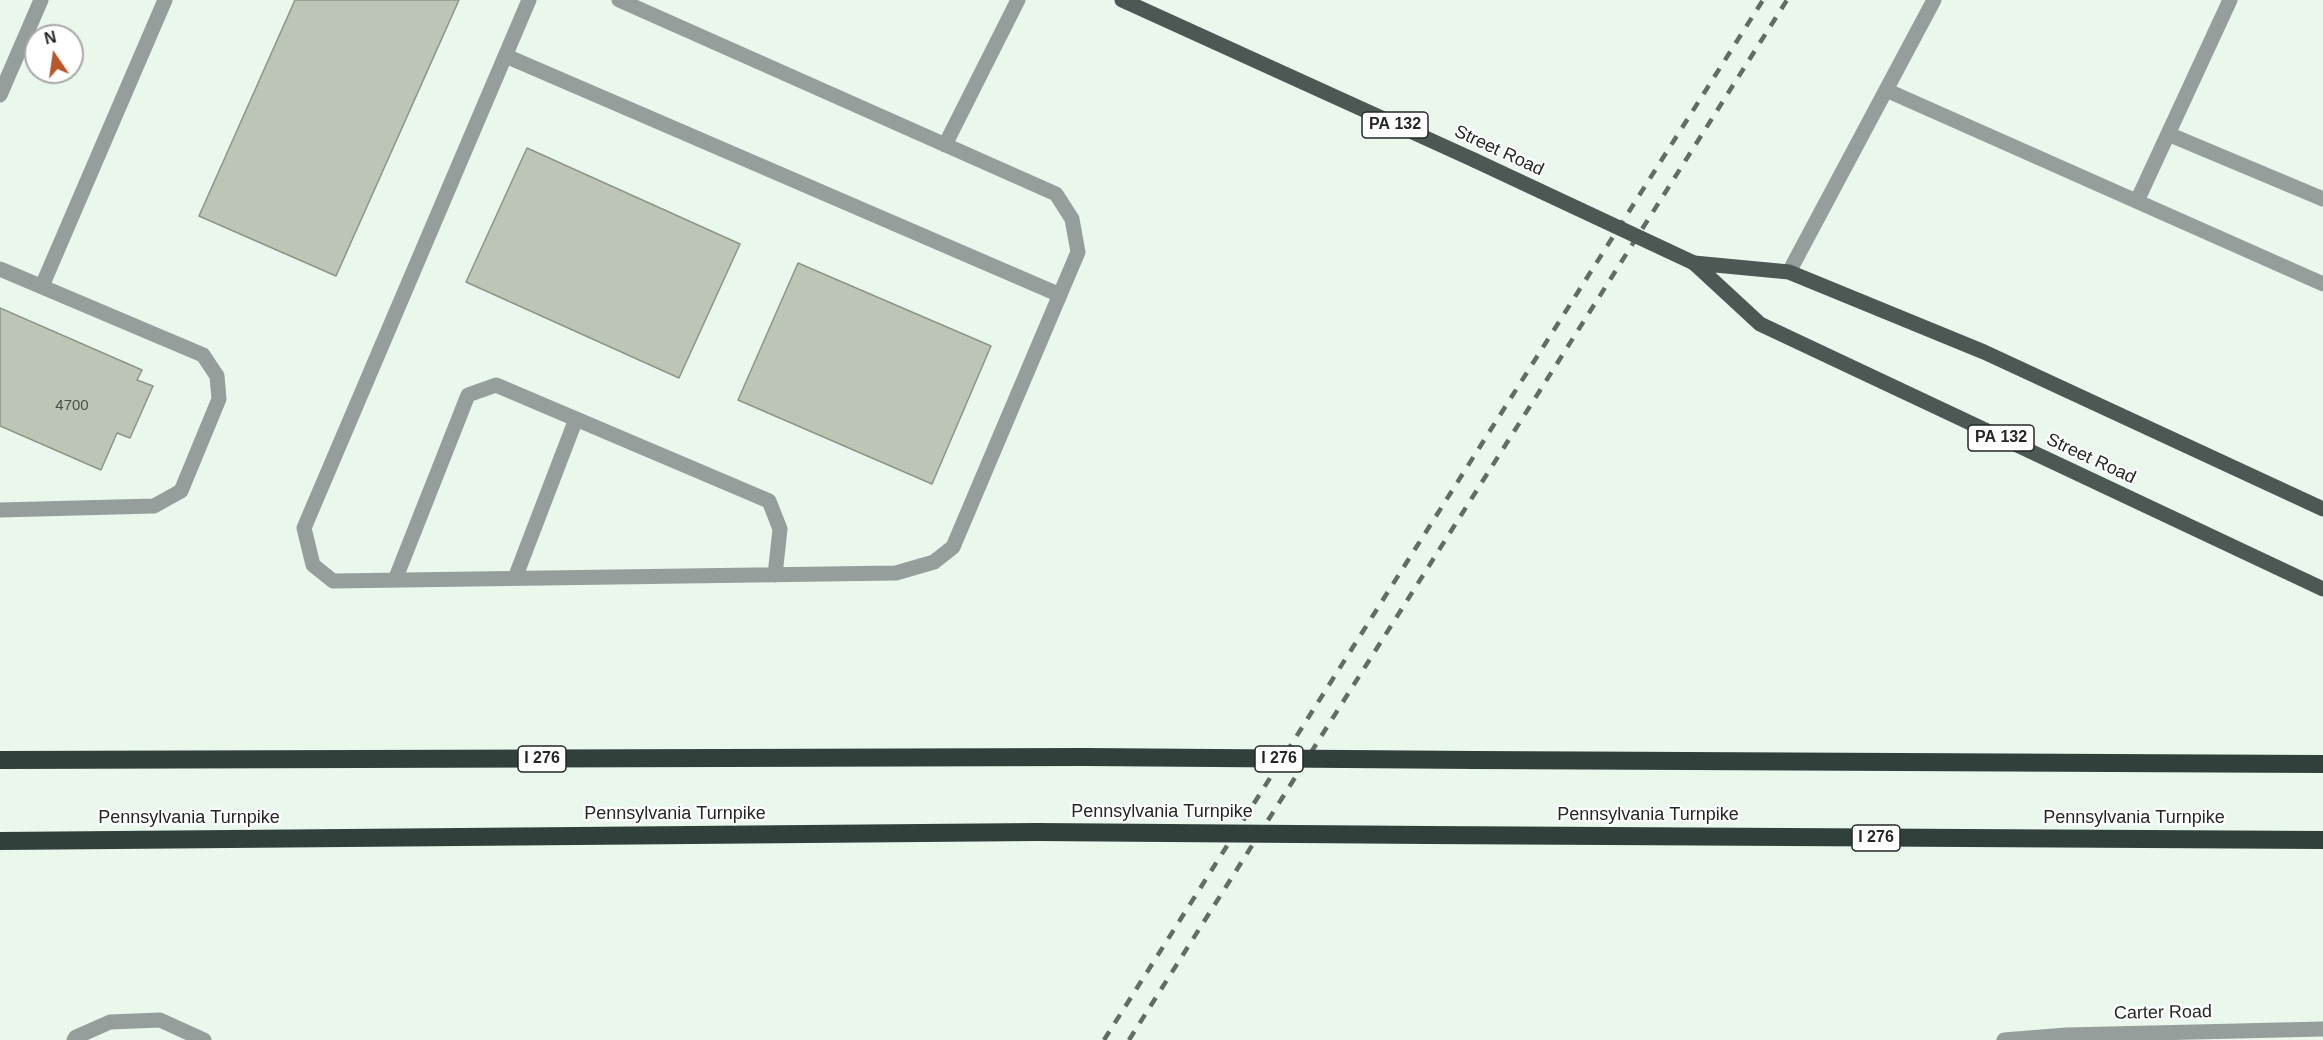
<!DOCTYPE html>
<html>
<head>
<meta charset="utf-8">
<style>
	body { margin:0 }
	#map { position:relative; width:2323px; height:1040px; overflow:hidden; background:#e9f7ec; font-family:Helvetica,sans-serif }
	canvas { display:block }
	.north { position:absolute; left:24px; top:24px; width:60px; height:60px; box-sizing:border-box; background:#fff; border:2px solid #a7a9a7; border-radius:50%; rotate:347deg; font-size:16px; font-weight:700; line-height:24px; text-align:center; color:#232824 }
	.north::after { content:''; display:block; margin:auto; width:21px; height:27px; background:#bb5628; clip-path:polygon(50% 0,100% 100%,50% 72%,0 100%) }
</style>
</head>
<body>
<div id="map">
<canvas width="2323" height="1040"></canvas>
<div class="north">N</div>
</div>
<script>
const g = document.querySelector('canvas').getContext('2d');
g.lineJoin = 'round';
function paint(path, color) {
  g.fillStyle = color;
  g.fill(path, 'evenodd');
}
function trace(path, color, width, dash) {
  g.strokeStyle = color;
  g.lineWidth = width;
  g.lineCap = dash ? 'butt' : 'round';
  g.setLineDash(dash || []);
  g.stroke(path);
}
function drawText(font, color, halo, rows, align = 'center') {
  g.font = font + ' Helvetica,sans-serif';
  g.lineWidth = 4.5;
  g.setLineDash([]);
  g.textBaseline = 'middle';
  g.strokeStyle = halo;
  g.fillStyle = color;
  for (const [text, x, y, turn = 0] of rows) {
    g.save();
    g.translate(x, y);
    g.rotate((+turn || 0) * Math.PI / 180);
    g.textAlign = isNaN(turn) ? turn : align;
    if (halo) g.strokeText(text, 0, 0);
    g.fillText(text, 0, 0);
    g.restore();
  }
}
const building = new Path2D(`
	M295,0H459L336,276L199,216Z
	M527,148L740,244L679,378L466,282Z
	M798,263L991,346L932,484L738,400Z
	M0,308L142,370L137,380L153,386L130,438L117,433L101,470L0,426Z`);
paint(building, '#bdc5b6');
trace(building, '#8e9588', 1.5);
trace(new Path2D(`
	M529,0L304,528L313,565L333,581L896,573L934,562L953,547L1078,252L1072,219L1056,194L619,0
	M506,56L1060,295
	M1886,90L2323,284
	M0,95L41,0
	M2168,134L2323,199
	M945,145L1018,0
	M2137,201L2230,0
	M0,269L203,355L217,376L219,399L181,491L154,506L0,510
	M1789,272L1934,0
	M42,286L165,0
	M515,578L576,419
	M395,580L468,395L496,385L769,501L780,529L775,575
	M74,1040L76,1037L110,1022L160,1020L204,1040`), '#969e9b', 15);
trace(new Path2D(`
	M2004,1040L2066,1035L2323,1029`), '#969e9b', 15);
trace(new Path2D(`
	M1122,0L1474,160
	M1694,263L1760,324L2323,589
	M1694,263L1789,272L1984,352L2323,509`), '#4b5854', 15);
trace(new Path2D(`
	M0,760L1084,757
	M1475,760L2323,764
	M1428,835L2323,840
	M0,841L1037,832`), '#32403c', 18);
trace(new Path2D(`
	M1104,1040L1763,0
	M1129,1040L1787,0`), '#636b65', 4.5, [10, 10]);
trace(new Path2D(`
	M1474,160L1694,263`), '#4b5854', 15);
trace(new Path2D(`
	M1084,757L1475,760
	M1037,832L1428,835`), '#32403c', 18);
drawText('15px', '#4a4f48', null, [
	["4700",72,406]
]);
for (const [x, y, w] of [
	[1395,125,66],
	[2001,438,66],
	[542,759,48],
	[1279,759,48],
	[1876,838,48]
]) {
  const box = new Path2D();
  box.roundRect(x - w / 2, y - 13, w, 26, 4.5);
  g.fillStyle = '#fff';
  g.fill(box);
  trace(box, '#232824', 1.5);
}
drawText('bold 16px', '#232824', null, [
	["PA 132",1395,125],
	["PA 132",2001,438],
	["I 276",542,759],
	["I 276",1279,759],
	["I 276",1876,838]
]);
drawText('18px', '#232824', '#fff', [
	["Street Road",1499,151,25],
	["Street Road",2091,459,25],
	["Pennsylvania Turnpike",1162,812],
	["Pennsylvania Turnpike",675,814],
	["Pennsylvania Turnpike",1648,815],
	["Pennsylvania Turnpike",189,818],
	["Pennsylvania Turnpike",2134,818],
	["Carter Road",2163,1013,-1]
]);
</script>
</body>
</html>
